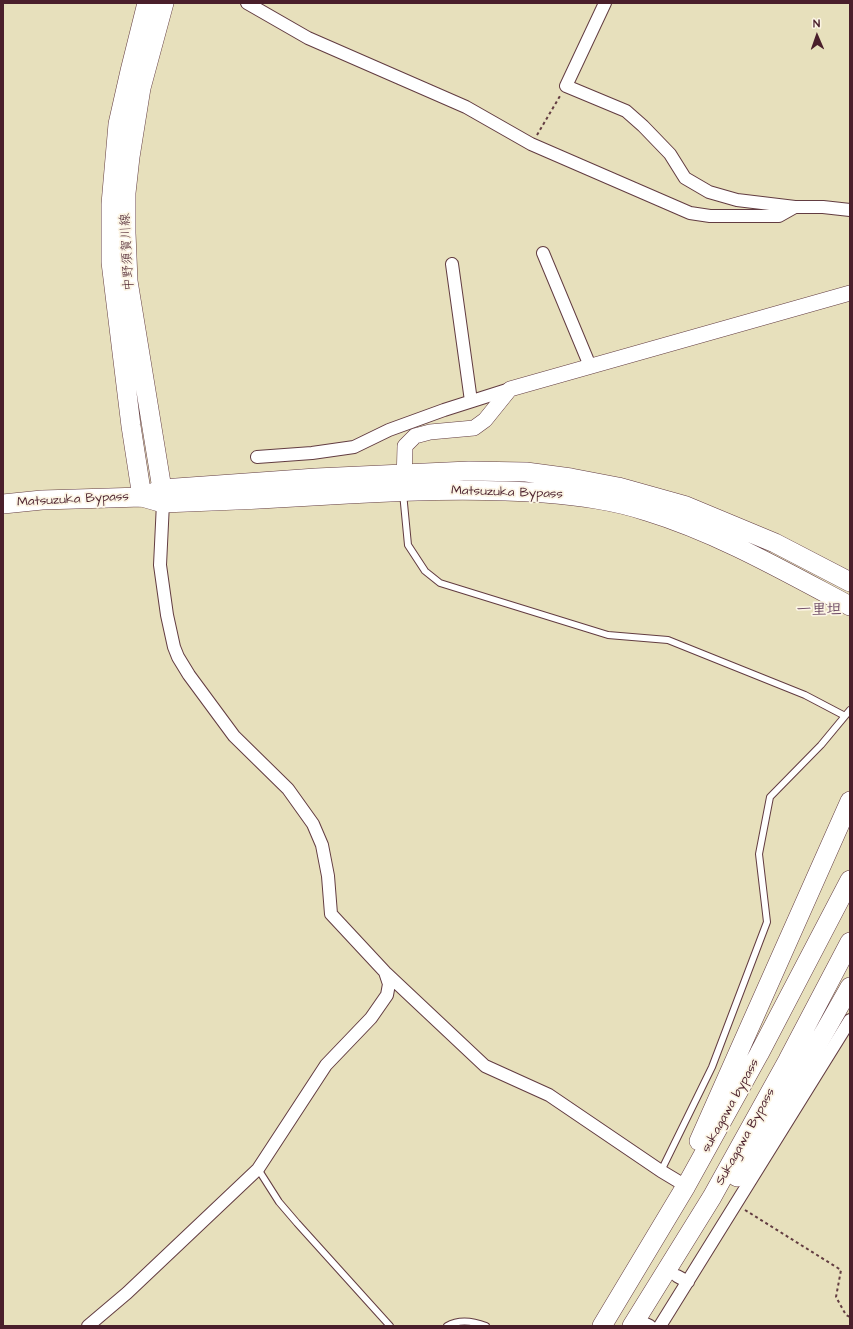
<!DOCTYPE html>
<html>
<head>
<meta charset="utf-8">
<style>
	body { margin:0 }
	#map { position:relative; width:853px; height:1329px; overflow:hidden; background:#e7e0bc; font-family:"Architects Daughter",sans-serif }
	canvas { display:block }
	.frame { position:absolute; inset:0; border:4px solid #4a1f2b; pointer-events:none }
	.north { position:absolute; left:797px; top:16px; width:40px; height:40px; -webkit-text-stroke:3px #fcf5e5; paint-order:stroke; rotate:358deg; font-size:11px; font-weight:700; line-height:16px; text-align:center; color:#4a1f2b }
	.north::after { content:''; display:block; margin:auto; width:14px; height:18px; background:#4a1f2b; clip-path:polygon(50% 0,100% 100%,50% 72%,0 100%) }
</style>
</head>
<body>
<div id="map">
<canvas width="853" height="1329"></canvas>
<div class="frame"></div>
<div class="north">N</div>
</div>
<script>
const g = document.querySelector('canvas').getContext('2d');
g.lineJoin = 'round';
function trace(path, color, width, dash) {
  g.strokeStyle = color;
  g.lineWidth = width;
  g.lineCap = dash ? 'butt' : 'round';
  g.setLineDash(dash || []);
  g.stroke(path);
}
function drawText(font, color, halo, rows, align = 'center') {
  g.font = font + ' "Architects Daughter","Klee One",sans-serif';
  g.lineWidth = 3.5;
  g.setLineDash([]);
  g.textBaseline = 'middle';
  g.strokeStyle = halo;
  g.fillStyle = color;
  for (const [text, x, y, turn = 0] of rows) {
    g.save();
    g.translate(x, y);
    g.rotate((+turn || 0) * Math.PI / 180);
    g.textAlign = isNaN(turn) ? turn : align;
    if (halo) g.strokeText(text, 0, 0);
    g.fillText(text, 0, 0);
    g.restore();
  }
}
const service = new Path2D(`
	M403,493L408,545L425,571L440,583L608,635L668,640L805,695L845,716
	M258,1169L279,1202L297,1223L390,1326
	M661,1171L712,1067L767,922L759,854L770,797L821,745L850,710
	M447,1326C459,1319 473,1321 486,1326`);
const minor = new Path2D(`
	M247,3L308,38L466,107L531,144L690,213L710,216H779L795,207
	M605,3L566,86L626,111L643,126L670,154L685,178L709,192L737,200L795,207H823L850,210
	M543,253L590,366
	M452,264L471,401
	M257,457L312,453L354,447L389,430L444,410L510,389
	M163,503L160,565L167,615L174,647L178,657L189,675L234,736L288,789L313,824L322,845L328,876L331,914L385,972L485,1066L549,1095L661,1171L686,1186
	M677,1276L688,1282
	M646,1324L650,1326
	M88,1326L127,1293L258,1169L326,1065L371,1018L387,995L389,984L385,972
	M660,1326L850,1020`);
const tertiary = new Path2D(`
	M404,484L405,446L415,436L430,432L474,428L485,420L510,389L850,293`);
const primary = new Path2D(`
	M142,497L131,426L111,262V204L118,124L130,71L147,3
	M163,503L162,489L128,281L126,233V193L130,157L141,88L164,3`);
const trunk = new Path2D(`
	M142,497L162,489L316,478L469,471L526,472L571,478L618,487L686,506L775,543L850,582
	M3,504L42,500L142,497L163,503C224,501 286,498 348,494C414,490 479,488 544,493C579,496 613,500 646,511C718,533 784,571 850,606
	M699,1141L850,801
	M737,1177L808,1061L850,987
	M602,1326L686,1186L759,1054L850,880
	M632,1326L712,1197L788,1060L850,942`);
trace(service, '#623c41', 8);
trace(minor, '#623c41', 14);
trace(tertiary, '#623c41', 16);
trace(primary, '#623c41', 20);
trace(trunk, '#623c41', 20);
trace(new Path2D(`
	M537,135L560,96
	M745,1210L841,1270L836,1297L846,1315L850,1317`), '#623c41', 2, [3, 3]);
trace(service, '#fff', 6);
trace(minor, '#fff', 12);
trace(tertiary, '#fff', 15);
trace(primary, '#fff', 19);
trace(trunk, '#fff', 19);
drawText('13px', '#4a1f2b', '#fcf5e5', [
	["中野須賀川線",128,252,-93],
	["Matsuzuka Bypass",507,493,2],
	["Matsuzuka Bypass",73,500,-3],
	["sukagawa bypass",731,1106,-61],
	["Sukagawa Bypass",746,1137,-61]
]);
drawText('bold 15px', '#6d4a65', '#fcf5e5', [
	["一里坦",819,611]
]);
</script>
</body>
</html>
